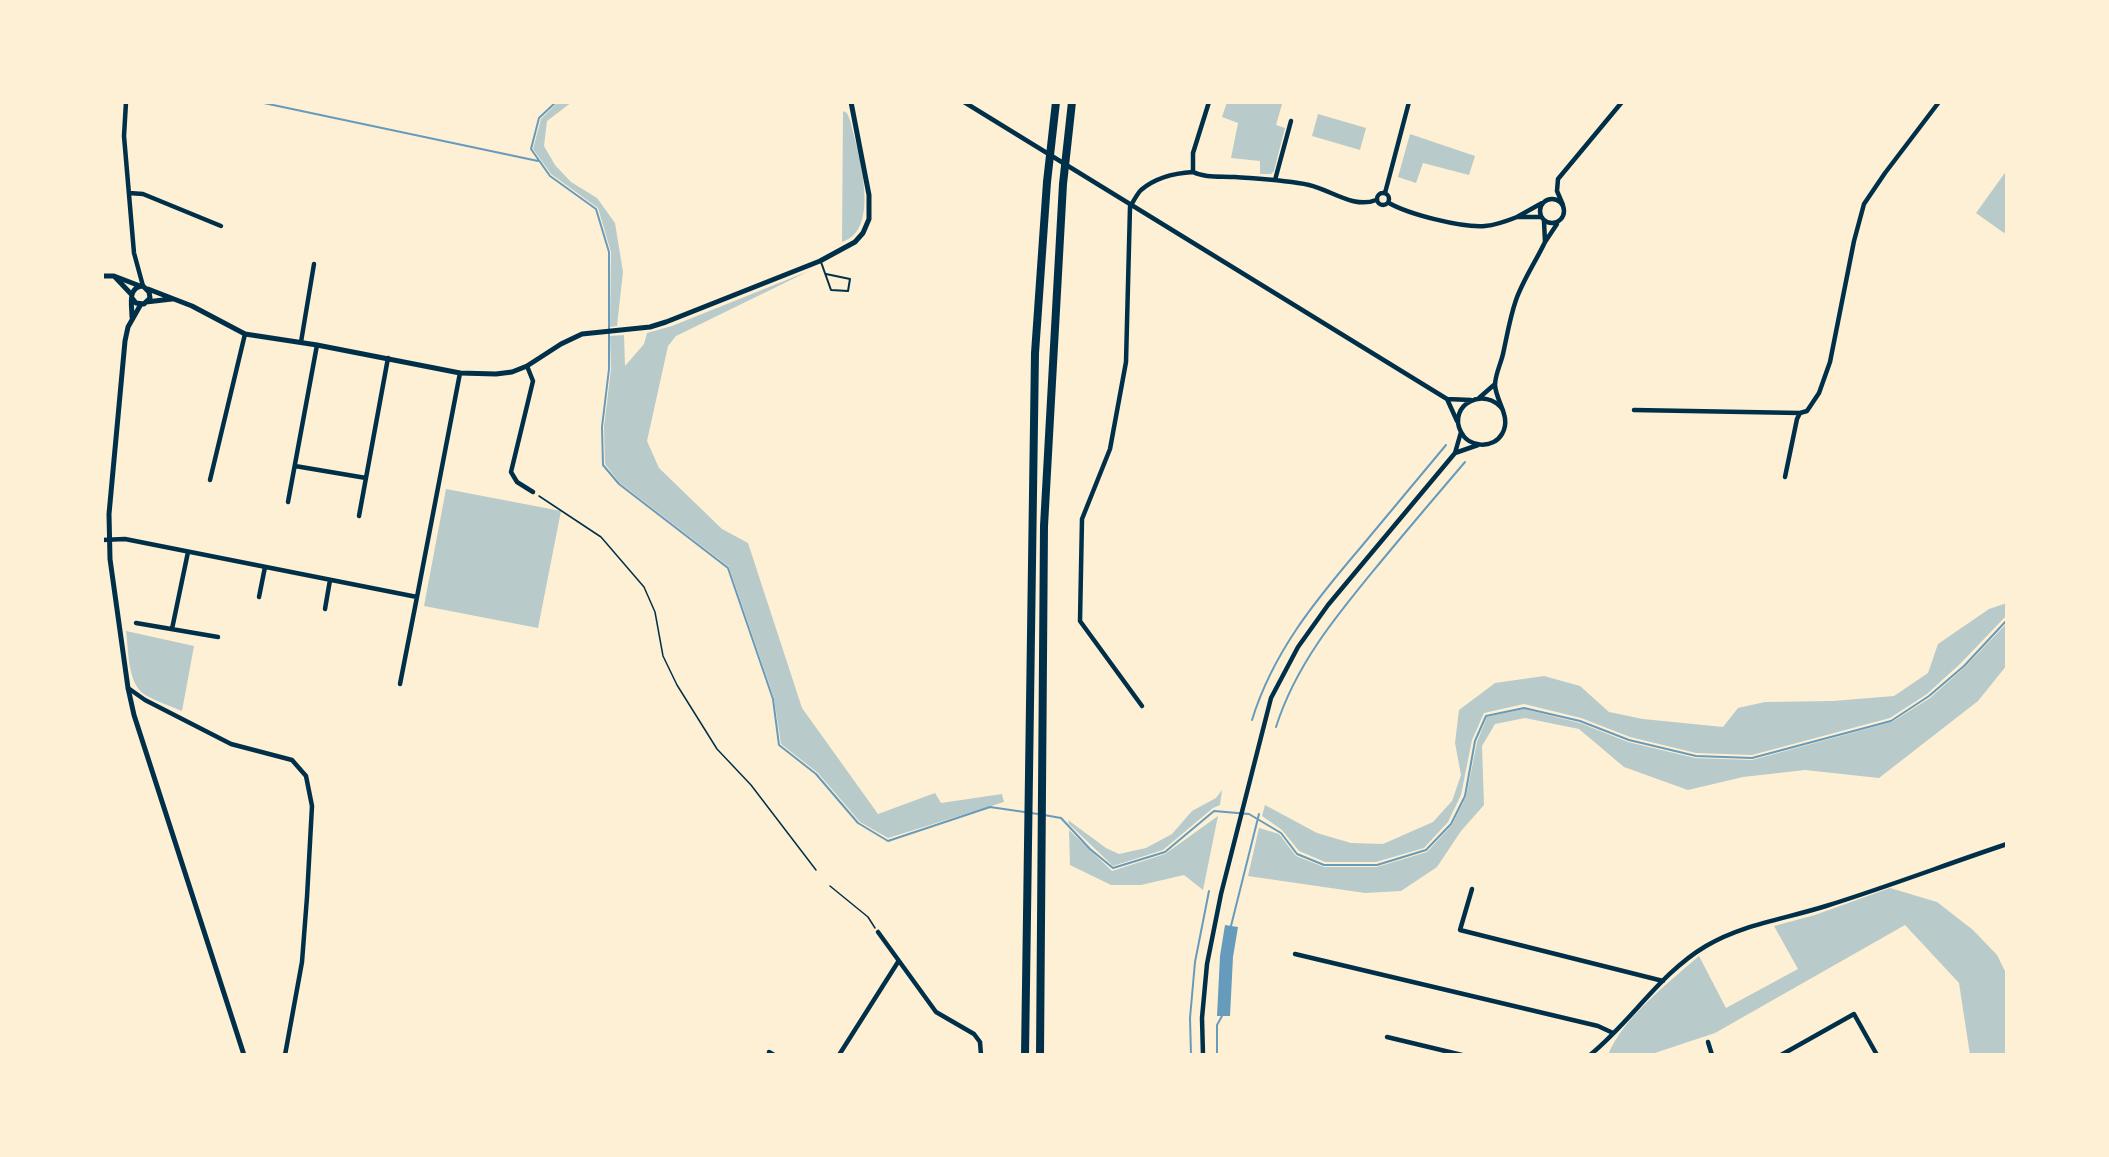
<!DOCTYPE html>
<html>
<head>
<meta charset="utf-8">
<style>
	body { margin:0 }
	#map { position:relative; width:2109px; height:1157px; overflow:hidden; background:#fdf0d5; font-family:Figtree,sans-serif }
	canvas { display:block }
	.frame { position:absolute; inset:0; border:104px solid #fdf0d5; pointer-events:none }
</style>
</head>
<body>
<div id="map">
<canvas width="2109" height="1157"></canvas>
<div class="frame"></div>
</div>
<script>
const g = document.querySelector('canvas').getContext('2d');
g.lineJoin = 'round';
function paint(path, color) {
  g.fillStyle = color;
  g.fill(path, 'evenodd');
}
function trace(path, color, width, dash) {
  g.strokeStyle = color;
  g.lineWidth = width;
  g.lineCap = dash ? 'butt' : 'round';
  g.setLineDash(dash || []);
  g.stroke(path);
}
paint(new Path2D(`
	M558,102H572L547,121L544,146L555,165L571,182L597,198L615,223L623,272L617,326L610,327L611,252L598,208L551,174L533,149L541,119Z
	M1227,102H1275L1282,104L1276,125L1285,128L1274,171L1271,174H1260V161L1231,158L1238,123L1222,117Z
	M843,111L847,113L850,120C857,149 883,229 842,242Z
	M1318,114L1366,128L1360,150L1312,136Z
	M1410,134L1475,156L1469,175L1423,163L1416,183L1398,177Z
	M2007,170V230L2004,233L1976,213Z
	M809,271L676,336L668,346L647,441L659,468L722,529L748,543L802,708L878,814L935,793L941,803L1002,794L1004,802L888,838L860,822L818,773L781,744L774,698L729,567L620,483L605,464L604,427L611,369L610,336L624,335L625,366L644,344L647,333L672,326Z
	M446,489L561,511L538,628L424,606Z
	M2007,603V615L1961,663L1927,694L1890,718L1752,755L1696,753L1630,737L1581,718L1524,704L1484,713L1472,740L1461,795L1448,822L1424,848L1376,862H1325L1299,851L1282,830L1262,816L1265,805L1317,833L1351,843L1383,844L1433,822L1452,801L1461,775L1455,743L1459,710L1495,683L1544,676L1580,686L1609,712L1643,719L1723,727L1738,708L1765,702L1833,701L1894,696L1928,673L1938,644L1989,609Z
	M2007,623V665L1978,701L1879,778L1805,770L1743,777L1688,790L1624,767L1579,729L1525,718L1495,724L1482,746L1484,805L1461,831L1437,867L1401,891L1365,893L1248,876L1259,828L1279,834L1296,856L1324,867H1377L1427,852L1452,825L1466,797L1477,742L1487,717L1524,709L1580,723L1628,742L1695,758L1752,760L1892,722L1930,698L1965,667Z
	M126,631L194,646L182,711C171,706 158,702 147,696C127,686 129,651 126,631Z
	M1222,790L1220,805L1213,808L1163,850L1113,866L1069,824L1068,820L1106,848L1119,854L1146,848L1172,834L1192,811L1216,798Z
	M1218,816L1203,890L1184,875L1141,885H1111L1070,865L1069,830L1112,871L1165,854Z
	M1890,888L1937,902L1973,930L1997,955L2007,975V1055H1970L1959,983L1905,925L1715,1033L1649,1055H1608C1622,1019 1669,982 1699,956L1726,1008L1798,969L1774,926L1815,915Z`), '#b9caca');
paint(new Path2D(`
	M1225,925L1238,927L1233,957L1230,1016H1217L1220,956Z`), '#669bbc');
trace(new Path2D(`
	M259,102L538,161
	M556,102L539,118L531,149L550,176L596,209L609,252V369L602,427L603,465L619,484L728,568L773,699L779,745L816,774L858,823L888,841L990,807L1038,814
	M1252,720C1273,652 1315,601 1361,547C1389,513 1418,479 1446,445
	M1276,727C1296,664 1337,615 1379,564C1407,530 1436,496 1465,462
	M1044,815L1061,818L1090,849L1113,868L1165,852L1214,811L1249,814L1281,833L1297,854L1324,865H1377L1426,850L1451,824L1465,796L1475,741L1486,716L1524,708L1580,721L1629,740L1696,756L1752,758L1891,721L1929,696L1964,666L2007,620
	M1231,926L1259,814
	M1191,1055L1190,1018L1195,962L1209,891
	M1217,1055V1025L1222,1016`), '#669bbc', 2);
trace(new Path2D(`
	M539,496L601,537L644,587L655,612L663,656L677,685L717,749L751,785L816,870
	M830,886L868,917L875,928`), '#003049', 1.5);
trace(new Path2D(`
	M821,262L831,290L848,291L850,279L826,274`), '#003049', 2);
trace(new Path2D(`
	M126,102L124,136L134,253L143,286
	M964,102L1447,399L1471,400
	M1209,102L1193,153V172C1205,178 1221,176 1235,177C1260,179 1285,180 1309,185C1331,190 1354,209 1376,200
	M1275,180L1291,121
	M1377 199a6 6 0 1 1 12 0a6 6 0 1 1-12 0Z
	M129,193L143,194L221,226
	M1385,193L1409,102
	M1540 211a12 12 0 1 1 24 0a12 12 0 1 1-24 0Z
	M1389,203C1408,214 1462,228 1485,226C1496,225 1507,221 1517,217
	M1563,205L1557,191L1558,179L1622,102
	M1540,217H1517L1542,203
	M1544,221L1545,242L1557,224
	M301,342L314,264
	M527,366L533,381L511,472L517,482L533,492
	M1479,398L1495,384
	M1447,399L1457,421
	M1503,410C1485,385 1447,405 1461,432C1469,448 1493,449 1502,434C1512,417 1496,402 1495,385C1495,375 1501,363 1503,354C1507,336 1510,317 1516,300C1523,280 1536,261 1545,242
	M1634,410L1800,413L1807,411L1819,393L1830,362L1854,241L1864,204L1885,173L1939,102
	M1455,453L1478,445
	M295,466L366,478
	M1785,477L1797,419L1800,413
	M210,480L245,334
	M288,502L317,345
	M359,516L388,358
	M102,540L125,539L417,597L460,373
	M259,597L265,567
	M325,609L330,580
	M136,623L218,637
	M172,629L188,552
	M400,684L417,597
	M128,688L145,700L231,744L292,760L306,776L312,806L307,897L302,962L285,1055
	M1142,706L1080,621L1082,519L1110,449L1126,362L1130,207C1133,202 1137,194 1141,190C1155,178 1176,173 1193,172
	M1472,889L1460,930L1663,981
	M878,932L936,1012L974,1034L980,1042L981,1055
	M1295,954L1598,1026L1613,1033
	M1387,1037L1462,1055
	M1708,1042L1712,1055
	M769,1052L774,1055
	M839,1055L898,962
	M1203,1055L1202,1018L1207,964L1221,894L1271,698L1298,647L1328,605L1455,453L1461,432
	M1590,1055C1631,1022 1660,973 1706,946C1743,924 1785,919 1826,906C1887,887 1947,864 2007,844
	M1781,1055L1854,1014L1877,1055`), '#003049', 4.5);
trace(new Path2D(`
	M102,276H114L140,286
	M115,277L132,295
	M148,289L192,306L245,334L317,345L460,373L496,374L512,372L527,366L561,344L582,334L650,327L666,322L820,261L855,242L863,233L869,219V195L851,102
	M146,302L172,299
	M141,304L128,327L125,341L109,514L110,559L128,688L134,715L244,1055
	M132,317C132,305 127,287 143,286L149,292L150,298L144,304L136,303L132,298`), '#003049', 5);
trace(new Path2D(`
	M1025,1055L1035,353L1047,182L1056,102
	M1040,1055L1044,526L1063,184L1072,102`), '#003049', 8);
</script>
</body>
</html>
